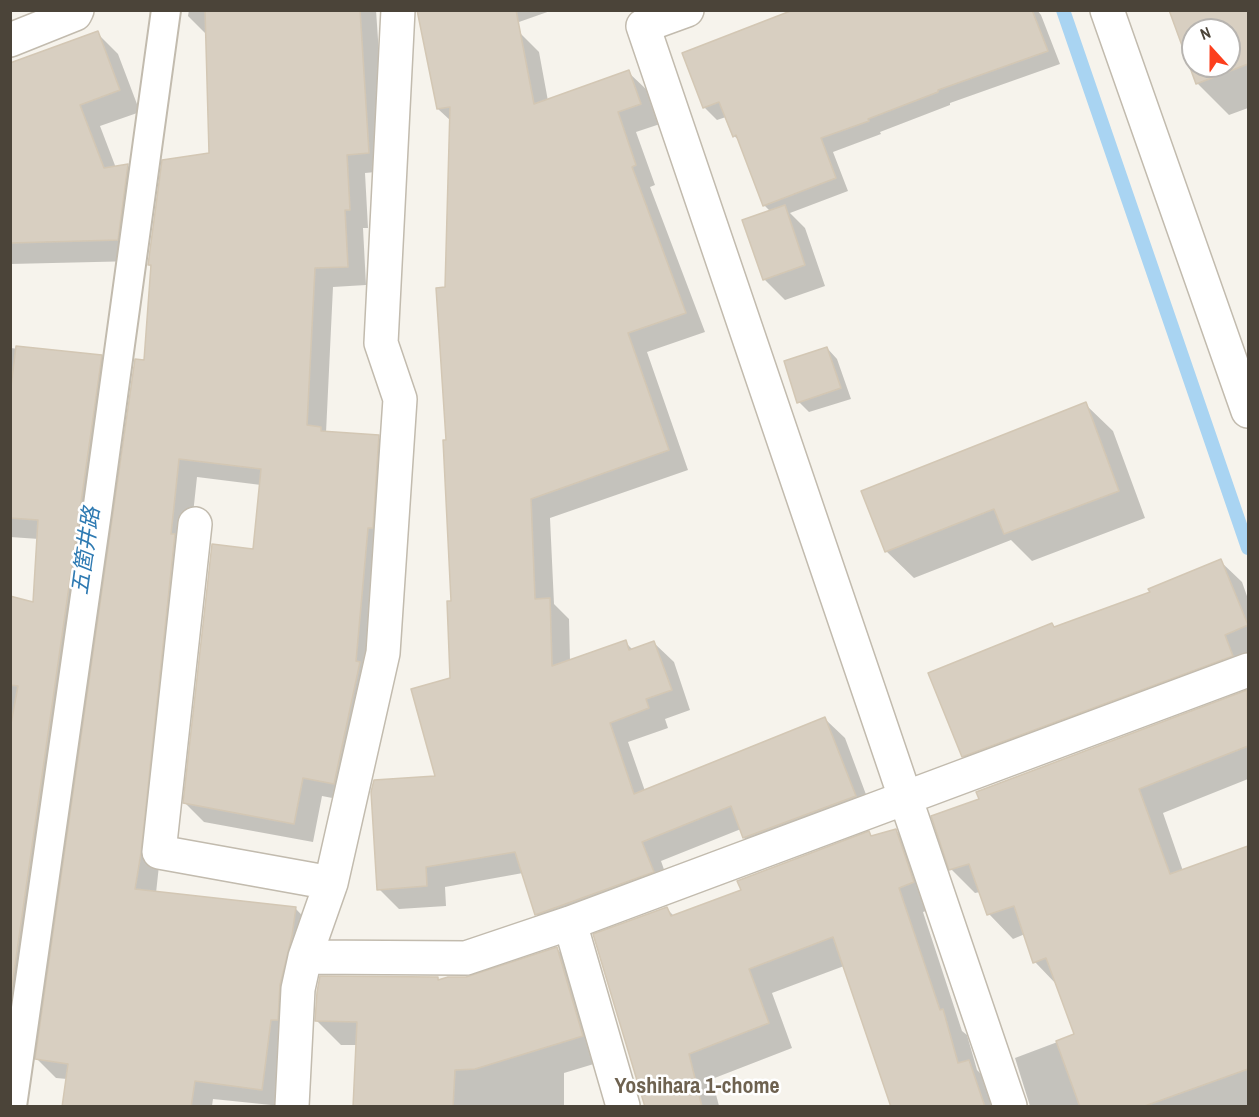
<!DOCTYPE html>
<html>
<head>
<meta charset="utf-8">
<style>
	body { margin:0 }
	#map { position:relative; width:1259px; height:1117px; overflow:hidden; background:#f6f3ec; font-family:"Archivo Narrow",sans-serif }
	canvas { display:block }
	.frame { position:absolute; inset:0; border:12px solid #4b4439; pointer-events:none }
	.north { position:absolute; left:1181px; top:18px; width:60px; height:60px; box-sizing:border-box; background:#fff; border:2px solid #b7b4b0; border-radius:50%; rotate:339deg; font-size:16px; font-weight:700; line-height:24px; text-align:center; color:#4b4439 }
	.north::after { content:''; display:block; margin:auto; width:21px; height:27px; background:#fc3f1d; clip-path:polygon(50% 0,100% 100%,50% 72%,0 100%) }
</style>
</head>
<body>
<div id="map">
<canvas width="1259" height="1117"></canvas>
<div class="frame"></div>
<div class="north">N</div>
</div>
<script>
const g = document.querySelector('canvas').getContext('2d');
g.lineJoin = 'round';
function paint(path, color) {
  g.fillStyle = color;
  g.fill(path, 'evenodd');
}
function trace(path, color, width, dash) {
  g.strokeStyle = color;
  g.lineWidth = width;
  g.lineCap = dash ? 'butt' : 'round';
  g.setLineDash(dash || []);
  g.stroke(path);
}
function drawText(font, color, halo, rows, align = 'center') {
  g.font = font + ' "Archivo Narrow","Noto Sans JP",sans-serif';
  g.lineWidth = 5;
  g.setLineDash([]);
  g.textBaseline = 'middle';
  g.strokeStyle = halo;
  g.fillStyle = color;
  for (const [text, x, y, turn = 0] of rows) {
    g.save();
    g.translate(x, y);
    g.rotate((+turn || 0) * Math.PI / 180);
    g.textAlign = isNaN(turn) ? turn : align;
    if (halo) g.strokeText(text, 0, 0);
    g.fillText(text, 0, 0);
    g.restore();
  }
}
paint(new Path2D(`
	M189,10H376L387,171L365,173L368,228H363L366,285L333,287L326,433L378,437L397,456L353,802L322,796L313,842L204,822L185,803L254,551L261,485L197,477L189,551L193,554L156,893L296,909L314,928L281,1106L213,1099L212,1106H63L67,1079L56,1078L37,1059L146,361L152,268L149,265L210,155L206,34L188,16Z
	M507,10H553L519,22Z
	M797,10H1037L1041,15L1060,64L950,103V105L880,132L881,134L833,152L848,191L790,213L805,228L825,286L785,300L764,279L771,212L764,205L740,141L734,136L726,117L717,120L704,107Z
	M1171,10H1248V108L1229,115L1197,83ZM1193,30H1229V66H1193Z
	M519,32L539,52L548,101L628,72L648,91L660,124L636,132L655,185L650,187L705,332L647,352L688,470L550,518L554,604L569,619L570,661L625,642L633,650L654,643L674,662L690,710L665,719L668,728L628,742L645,791L825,719L845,738L874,816L764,857L744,838L741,829L661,861L672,892L556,934L536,914L523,873L445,887L446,906L399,909L379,889L436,777L452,679L447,289L451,121L438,109Z
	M97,33L118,54L140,112L100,126L116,168L128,166L149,187L138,261L10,264V64Z
	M10,348L101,357L122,378L10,1086V598L34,604L39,539L10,537Z
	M827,348L837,359L851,399L809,412L799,402Z
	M1085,404L1113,431L1145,518L1032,561L1011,540L914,578L886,551Z
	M1220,561L1242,582L1248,599V654L984,777L963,756L1052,625L1055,628L1152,592Z
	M1247,692L1248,694V779L1163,813L1183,871L1248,848V1106H1030L1015,1058L1076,1035L1058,986L1035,962L1025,934L1013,939L989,914L980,892L975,893L951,869L981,800Z
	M895,830L920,855L938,907L923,912L962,1031L967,1035L977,1070L993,1086L1005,1106H892L844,966L772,993L792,1048L712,1079L719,1106H647L667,909L674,916L743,891L869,833L873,837Z
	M557,949L581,973L607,1060L564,1073V1106H355L357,1045H341L317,1021L438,978L440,981L466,978Z`), '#0003');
trace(new Path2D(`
	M1063,10L1248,548`), '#a9d4f2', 14);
const building = new Path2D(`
	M205,10H360L369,153L347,155L350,210H345L348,267L315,268L307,425L321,427V431L379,435L373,528H368L356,661L360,662L334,784L303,778L294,824L183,803L212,544L253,549L261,469L179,459L171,534H175L141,853L135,889L296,907L292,936L280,985L278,1020H271L262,1090L195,1081L191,1107H62L68,1064L35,1059L135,359L144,360L151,265H148L162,160L209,153Z
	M417,10H516L534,104L629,70L641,104L618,112L636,165L632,167L686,313L628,333L669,450L531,499L535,599L550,598L552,666L626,640L629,650L654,641L672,690L646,699L649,708L610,723L634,794L825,717L856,796L743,838L731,806L642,842L654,872L535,915L515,852L426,867L427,886L377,890L371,792L374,780L435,776L411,689L450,678L447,601H451L443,440H446L436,288L445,287L450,107L437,109Z
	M793,10H1032L1048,51L938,90V92L868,119L869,121L821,138L836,178L763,206L736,135L733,137L719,102L703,108L682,53Z
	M1169,10H1248V64L1196,84ZM1193,30H1229V66H1193Z
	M98,31L120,90L80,105L104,168L128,164L118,240L10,243V63Z
	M785,205L805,265L763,280L742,220Z
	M16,346L102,355L10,1000V729L18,686L10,685V596L33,602L38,520L10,518V395Z
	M827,347L841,388L797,403L784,361Z
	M1086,402L1119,491L1004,534L994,509L885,552L861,491Z
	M1221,559L1248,625L1225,635L1233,656L962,757L928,673L1052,623L1054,627L1150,592L1148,589Z
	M1247,690L1248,746L1139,789L1170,874L1248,846V1069L1142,1107H1080L1056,1041L1074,1034L1046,958L1033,963L1014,906L987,915L969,864L949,870L931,816L979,799L976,792Z
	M896,829L914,882L899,888L940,1010L943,1009L958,1063L969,1060L985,1107H891L833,937L749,969L769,1023L689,1054L702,1107H645L593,934L667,907L671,916L741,890L737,881L869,831L871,836Z
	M557,947L583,1036L475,1069L455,1070L453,1107H353L357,1022L315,1021L317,992L320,976L438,977V980L448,977H466Z`);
paint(building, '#d8cfc1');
trace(building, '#d3c7b4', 1.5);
const pedestrian = new Path2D(`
	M12,1106L97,512L166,10`);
const minor = new Path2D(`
	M687,10L643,26L1010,1106
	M10,40L75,14L77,10
	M195,524L159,852L331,883
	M570,923L623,1106
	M305,957L466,958L570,923L1248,670
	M292,1106L298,989L305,957L331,883L383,653L400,399L381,343L398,10`);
const tertiary = new Path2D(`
	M1107,10L1248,411`);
trace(pedestrian, '#c2bbae', 32);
trace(minor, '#c2bbae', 36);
trace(tertiary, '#c2bbae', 36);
trace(pedestrian, '#fff', 28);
trace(minor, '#fff', 33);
trace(tertiary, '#fff', 33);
drawText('italic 22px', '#2e7ab2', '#fff', [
	["五箇井路",87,551,-82]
]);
drawText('bold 22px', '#6e6250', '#fff', [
	["Yoshihara 1-chome",697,1087]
]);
</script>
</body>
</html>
